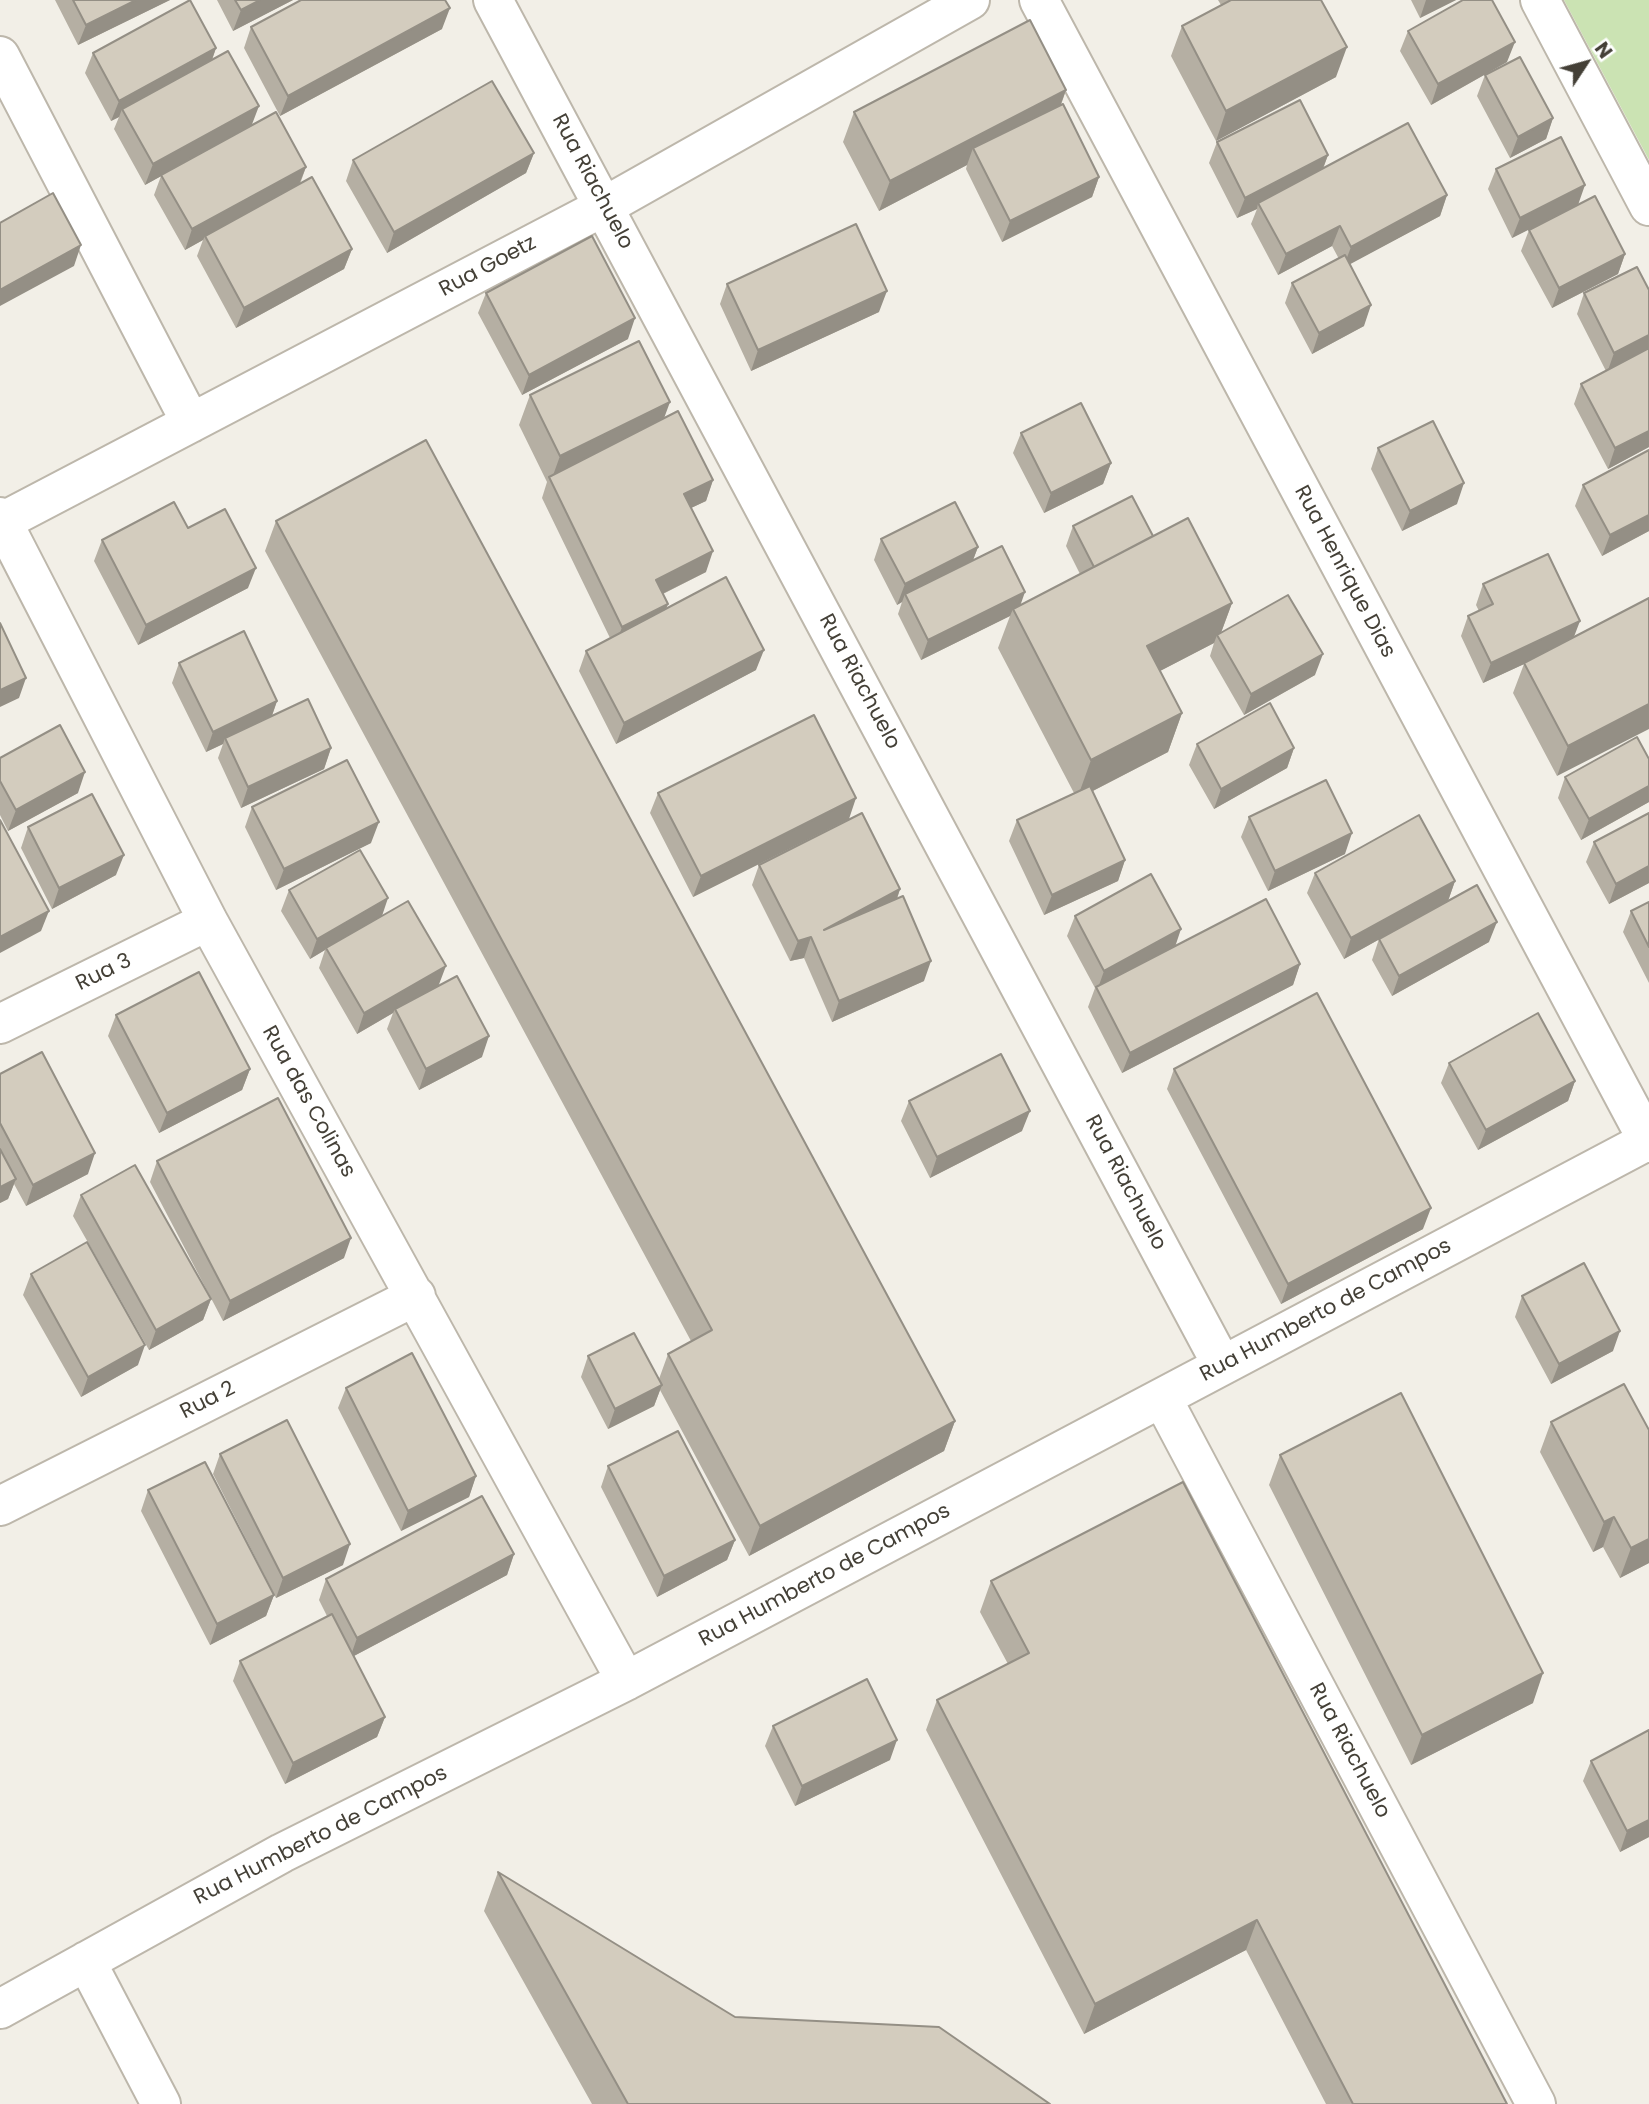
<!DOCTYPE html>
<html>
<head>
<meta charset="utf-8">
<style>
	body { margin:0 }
	#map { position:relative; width:1649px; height:2104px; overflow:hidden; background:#f2efe7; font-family:Poppins,sans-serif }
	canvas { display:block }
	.north { position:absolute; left:1551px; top:28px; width:70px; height:70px; -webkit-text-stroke:5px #fff; paint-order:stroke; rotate:54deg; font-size:19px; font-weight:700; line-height:28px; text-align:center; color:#444037 }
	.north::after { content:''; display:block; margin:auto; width:24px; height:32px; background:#444037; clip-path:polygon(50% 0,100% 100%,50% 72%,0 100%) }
</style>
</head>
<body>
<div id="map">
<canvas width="1649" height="2104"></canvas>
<div class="north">N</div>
</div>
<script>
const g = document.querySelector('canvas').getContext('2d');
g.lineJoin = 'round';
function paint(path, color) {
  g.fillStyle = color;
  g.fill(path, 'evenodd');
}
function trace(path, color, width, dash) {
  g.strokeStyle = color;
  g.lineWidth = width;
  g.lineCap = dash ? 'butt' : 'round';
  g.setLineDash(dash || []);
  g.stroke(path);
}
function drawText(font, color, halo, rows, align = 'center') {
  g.font = font + ' Poppins,sans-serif';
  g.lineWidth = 7;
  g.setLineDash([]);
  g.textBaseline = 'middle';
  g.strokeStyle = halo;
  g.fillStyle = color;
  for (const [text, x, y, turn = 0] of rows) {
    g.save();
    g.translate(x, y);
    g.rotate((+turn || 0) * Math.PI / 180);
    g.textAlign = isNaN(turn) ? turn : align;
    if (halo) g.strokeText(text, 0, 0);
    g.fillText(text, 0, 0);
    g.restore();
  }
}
paint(new Path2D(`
	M1564,0H1649V160Z`), '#cbe3b3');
const minor = new Path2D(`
	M493,0L1222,1365
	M1039,0L1649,1143
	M1540,0L1649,206
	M0,56L191,423
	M0,517L208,921L626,1681
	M0,523L605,206L970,0
	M0,1024L208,921
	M1162,1398L1536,2104
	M0,1506L416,1296
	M86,1961L161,2104
	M0,2009L282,1853L626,1681L1649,1140`);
trace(minor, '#bdb7ab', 42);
trace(minor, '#fff', 38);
paint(new Path2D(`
	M55,0H170L78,45Z
	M217,0H293L233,31Z
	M1218,0H1321L1336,77L1216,141L1171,56L1182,26L1221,5Z
	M1411,0H1456L1420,18Z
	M251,27L442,29L280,116L244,48Z
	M1408,31L1507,62L1431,105L1400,51Z
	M216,48L212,60L252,125L306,167L300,184L352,249L344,269L236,328L197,256L203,240L185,250L154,195L161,176L145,185L114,129L119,117L111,121L85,73L93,53Z
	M1485,75L1553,118L1546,139L1510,158L1477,96Z
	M1066,90L1061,105L1099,177L1092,197L1002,242L966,169L967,165L879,211L843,142L854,112Z
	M1217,142L1328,155L1323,169L1447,195L1440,216L1349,264L1364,326L1312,354L1285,303L1292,283L1339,259L1332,246L1278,275L1251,224L1257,209L1237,218L1209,163Z
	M534,153L526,173L387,253L346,181L353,160Z
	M1496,169L1578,205L1625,254L1618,274L1552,308L1521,251L1529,230L1553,217L1512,238L1488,189Z
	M727,284L879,312L751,371L720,304Z
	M1649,290V447L1608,469L1574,404L1581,384L1606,371L1577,314L1584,293Z
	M486,293L628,339L522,395L478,313Z
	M530,395L664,418L713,480L706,501L691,508L706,572L663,594L666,609L756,670L616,744L579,671L586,651L610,638L542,498L547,482L519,425Z
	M1021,433L1111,463L1103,484L1044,513L1013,453Z
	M1378,448L1457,504L1402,531L1371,469Z
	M1649,450V531L1602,556L1575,506L1583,485Z
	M276,521L955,1421L944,1451L749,1556L660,1390L654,1406L608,1429L581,1377L588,1356L659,1379L668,1354L691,1341L265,551Z
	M1073,526L1153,536L1232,603L1221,633L1315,675L1244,715L1210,656L1214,643L1160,671L1182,713L1168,752L1093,791L1125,860L1118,881L1044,915L1009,841L1017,820L1074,793L998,648L1010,616L921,660L898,614L902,602L897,605L874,560L881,539L978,547L973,560L1020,605L1080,574L1066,546Z
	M188,528L248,588L138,645L94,561L102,540Z
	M1483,584L1574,637L1649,598L1557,776L1513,693L1524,664L1483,683L1461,636L1468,616L1479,611L1476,605Z
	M179,663L277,701L272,716L331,748L324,769L241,808L218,758L223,744L206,752L172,683Z
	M1197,744L1294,748L1287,768L1214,809L1189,765Z
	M0,758L78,793L8,831L0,815Z
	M1649,759V802L1581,840L1558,798L1565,777Z
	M658,793L849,819L693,897L650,813Z
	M252,807L371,843L276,890L245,827Z
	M1649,813V883L1609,904L1586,862L1594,842Z
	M1249,817L1345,854L1268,891L1241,837Z
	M28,827L116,875L52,909L21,848Z
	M759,865L900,889L897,899L924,981L832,1022L804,958L790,961L752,885Z
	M1315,873L1455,881L1448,901L1489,942L1392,996L1372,960L1379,939L1428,912L1344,959L1307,893Z
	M289,890L381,916L438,986L482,1057L419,1090L387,1029L393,1013L357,1034L319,968L325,950L310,959L281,911Z
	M1649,902V983L1623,932L1631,911Z
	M1075,916L1175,945L1300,964L1293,985L1122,1073L1088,1007L1095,988L1067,936Z
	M116,1015L250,1069L242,1090L159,1133L108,1036Z
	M1449,1063L1575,1081L1568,1101L1478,1150L1441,1083Z
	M1174,1069L1423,1229L1281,1304L1167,1089Z
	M0,1074L88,1174L26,1206L14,1184L8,1199L0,1203Z
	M909,1101L1022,1131L930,1178L901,1121Z
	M157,1161L344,1258L223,1321L150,1182Z
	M81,1195L211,1299L203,1320L149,1350L73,1216Z
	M31,1274L138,1365L81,1397L23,1295Z
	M1522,1296L1613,1351L1551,1384L1515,1317Z
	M346,1388L476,1476L469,1497L401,1531L338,1408Z
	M1551,1422L1649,1430V1563L1620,1578L1603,1547L1593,1552L1540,1452Z
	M220,1454L343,1565L276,1598L213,1474Z
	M1280,1455L1533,1703L1411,1765L1269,1485Z
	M608,1466L735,1540L727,1560L657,1597L601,1487Z
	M148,1490L274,1595L266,1616L210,1645L141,1511Z
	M514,1554L507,1575L354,1656L385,1717L377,1737L285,1784L233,1681L240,1661L327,1616L319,1600L326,1579Z
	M991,1581L1507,2104H1326L1246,1950L1084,2034L926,1730L937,1700L1008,1664L980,1612Z
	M773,1726L890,1760L795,1806L765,1746Z
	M1649,1730V1837L1620,1852L1583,1781L1591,1761Z
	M498,1872L735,2017L1050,2104H592L484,1911Z`), '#b5afa3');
paint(new Path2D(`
	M136,0H170L78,45L86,25Z
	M260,0H293L233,31L241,10Z
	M1426,0H1456L1420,18Z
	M450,8L442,29L280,116L288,96Z
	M1515,42L1507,62L1431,105L1438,84Z
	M1347,47L1336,77L1216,141L1226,111Z
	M216,48L209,68L122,109L119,117L111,121L119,101Z
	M1066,90L1055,120L973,148L967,165L879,211L890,181Z
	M259,106L251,127L145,185L153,164Z
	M1553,118L1546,139L1510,158L1518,137Z
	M534,153L526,173L387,253L394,232Z
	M1328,155L1320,176L1258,203L1257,209L1237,218L1245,198Z
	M306,167L298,187L205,236L203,240L185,250L192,229Z
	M1099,177L1092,197L1002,242L1010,221Z
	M1585,185L1578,205L1512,238L1520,218Z
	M1447,195L1440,216L1343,268L1351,247Z
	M1340,226L1332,246L1278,275L1286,254Z
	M81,245L74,266L0,306V290Z
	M352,249L344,269L236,328L244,308Z
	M1625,254L1618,274L1552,308L1559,288Z
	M887,291L879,312L751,371L758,350Z
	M1371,305L1364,326L1312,354L1319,333Z
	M635,318L628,339L522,395L529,375Z
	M1649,335V352L1607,373L1614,353Z
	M670,402L659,432L551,481L560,456Z
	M1649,431V447L1608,469L1615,448Z
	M1111,463L1103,484L1044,513L1051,493Z
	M713,480L706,501L676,515L684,494Z
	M1464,483L1457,504L1402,531L1410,511Z
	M1649,515V531L1602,556L1610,535Z
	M978,547L970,568L905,594L902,602L897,605L905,584Z
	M713,551L706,572L648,601L656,580Z
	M256,568L248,588L138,645L146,625Z
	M1025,592L1018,612L1013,609L1010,616L921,660L928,640Z
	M1232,603L1219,638L1217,635L1214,643L1133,685L1147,646Z
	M668,604L660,625L615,648L622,627Z
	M1580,621L1572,642L1483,683L1491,663Z
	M764,650L756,670L616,744L624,723Z
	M1323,654L1315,675L1244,715L1251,694Z
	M26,678L19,698L0,707V690Z
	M277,701L270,721L225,738L223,744L206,752L213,732Z
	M1649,704V729L1557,776L1568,746Z
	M1182,713L1168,752L1077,799L1091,760Z
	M331,748L324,769L241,808L248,787Z
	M1294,748L1287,768L1214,809L1221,789Z
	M85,772L78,793L8,831L16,810Z
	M1649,786V802L1581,840L1589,819Z
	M856,798L849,819L693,897L701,876Z
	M379,822L371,843L276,890L284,869Z
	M1352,833L1345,854L1268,891L1275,871Z
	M124,855L116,875L52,909L59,888Z
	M1125,860L1118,881L1044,915L1052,895Z
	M1649,866V883L1609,904L1616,884Z
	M1455,881L1448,901L1344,959L1351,938Z
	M900,889L893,910L824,930Z
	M388,898L381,919L326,948L325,950L310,959L317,939Z
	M49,911L41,931L0,953V937Z
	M1497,922L1489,942L1392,996L1399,976Z
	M1181,929L1174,950L1097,991L1104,971Z
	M811,937L804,958L790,961L798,941Z
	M931,961L924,981L832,1022L839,1001Z
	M1300,964L1293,985L1122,1073L1130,1053Z
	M446,966L438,987L395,1009L393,1013L357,1034L364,1013Z
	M489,1036L482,1057L419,1090L426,1069Z
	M250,1069L242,1090L159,1133L167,1113Z
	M1575,1081L1568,1101L1478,1150L1486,1130Z
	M1030,1111L1022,1131L930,1178L937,1157Z
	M95,1153L88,1174L26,1206L33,1185Z
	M16,1179L8,1199L0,1203V1187Z
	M1431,1208L1423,1229L1281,1304L1288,1284Z
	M351,1238L344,1258L223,1321L230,1301Z
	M211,1299L203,1320L149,1350L156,1330Z
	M1620,1331L1613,1351L1551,1384L1559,1364Z
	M145,1345L138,1365L81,1397L88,1377Z
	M662,1385L654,1406L608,1429L615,1409Z
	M955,1421L944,1451L749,1556L760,1526Z
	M476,1476L469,1497L401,1531L408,1511Z
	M1614,1517L1603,1547L1593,1552L1604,1522Z
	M1649,1539V1563L1620,1578L1631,1548Z
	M735,1540L727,1560L657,1597L664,1576Z
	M350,1544L343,1565L276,1598L283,1578Z
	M514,1554L507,1575L350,1658L357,1638Z
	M274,1595L266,1616L210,1645L217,1624Z
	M1543,1673L1533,1703L1411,1765L1422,1735Z
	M385,1717L377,1737L285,1784L293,1763Z
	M897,1740L890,1760L795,1806L802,1786Z
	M1649,1820V1837L1620,1852L1627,1831Z
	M1257,1920L1246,1950L1084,2034L1095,2004Z`), '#948f85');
const building = new Path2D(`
	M73,0H136L86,25Z
	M190,0L216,48L119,101L93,53Z
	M235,0H260L241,10Z
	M301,0H445L450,8L288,96L251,27Z
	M1231,0H1321L1347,47L1226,111L1182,26Z
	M1463,0H1492L1515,42L1438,84L1408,31Z
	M1030,20L1066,90L890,181L854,112Z
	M228,51L259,106L153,164L122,109Z
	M1520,57L1553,118L1518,137L1485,75Z
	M492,81L534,153L394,232L353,160Z
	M1300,100L1328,155L1245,198L1217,142Z
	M1063,104L1099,177L1010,221L973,148Z
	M276,112L306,167L192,229L161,175Z
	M1408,123L1447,195L1351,247L1340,226L1286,254L1258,203Z
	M1561,137L1585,185L1520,218L1496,169Z
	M312,177L352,249L244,308L205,236Z
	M53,193L81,245L0,290V223Z
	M1595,196L1625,254L1559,288L1529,230Z
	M856,224L887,291L758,350L727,284Z
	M592,236L635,318L529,375L486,293Z
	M1345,255L1371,305L1319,333L1292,283Z
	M1637,267L1649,290V335L1614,353L1584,293Z
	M639,341L670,402L560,456L530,395Z
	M1649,348V431L1615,448L1581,384Z
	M1081,403L1111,463L1051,493L1021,433Z
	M678,411L713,480L684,494L713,551L656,580L668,604L622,627L549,477Z
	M1433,421L1464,483L1410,511L1378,448Z
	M426,440L955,1421L760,1526L668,1354L712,1330L276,521Z
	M1649,450V515L1610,535L1583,485Z
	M1132,496L1153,536L1094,567L1073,526Z
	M174,502L188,528L225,509L256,568L146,625L102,540Z
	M955,502L978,547L905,584L881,539Z
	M1188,518L1232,603L1147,646L1182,713L1091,760L1013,609Z
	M1002,546L1025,592L928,640L905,594Z
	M1548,554L1580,621L1491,663L1468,616L1493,604L1483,584Z
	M726,577L764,650L624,723L586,651Z
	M1288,595L1323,654L1251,694L1217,635Z
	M1649,598V704L1568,746L1524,663Z
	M0,623L26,678L0,690Z
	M244,631L277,701L213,732L179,663Z
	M308,699L331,748L248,787L225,738Z
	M1270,703L1294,748L1221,789L1197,744Z
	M814,715L856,798L701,876L658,793Z
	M60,725L85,772L16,810L0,781V758Z
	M1637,737L1649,759V786L1589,819L1565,777Z
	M347,760L379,822L284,869L252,807Z
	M1326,780L1352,833L1275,871L1249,817Z
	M1090,786L1125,860L1052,895L1017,820Z
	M92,794L124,855L59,888L28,827Z
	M862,813L900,889L824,930L903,896L931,961L839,1001L811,937L798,941L759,865Z
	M1649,813V866L1616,884L1594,842Z
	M1419,815L1455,881L1351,938L1315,873Z
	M0,820L49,911L0,937Z
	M360,850L388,898L317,939L289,890Z
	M1151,874L1181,929L1104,971L1075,916Z
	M1477,885L1497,922L1399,976L1379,939Z
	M1266,899L1300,964L1130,1053L1096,987Z
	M408,901L446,966L364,1013L326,948Z
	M1649,902V947L1631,911Z
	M199,972L250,1069L167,1113L116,1015Z
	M457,976L489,1036L426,1069L395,1009Z
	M1317,993L1431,1208L1288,1284L1174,1069Z
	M1538,1013L1575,1081L1486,1130L1449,1063Z
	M42,1052L95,1153L33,1185L0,1123V1074Z
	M1001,1054L1030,1111L937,1157L909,1101Z
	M278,1098L351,1238L230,1301L157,1161Z
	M0,1149L16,1179L0,1187Z
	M135,1165L211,1299L156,1330L81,1195Z
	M87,1242L145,1345L88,1377L31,1274Z
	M1584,1263L1620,1331L1559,1364L1522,1296Z
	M634,1333L662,1385L615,1409L588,1356Z
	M412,1353L476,1476L408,1511L346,1388Z
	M1624,1384L1649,1430V1539L1631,1548L1614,1517L1604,1522L1551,1422Z
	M1401,1393L1543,1673L1422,1735L1280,1455Z
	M287,1420L350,1544L283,1578L220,1454Z
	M678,1431L735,1540L664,1576L608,1466Z
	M205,1462L274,1595L217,1624L148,1490Z
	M1183,1482L1507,2104H1353L1257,1920L1095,2004L937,1700L1029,1653L991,1581Z
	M482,1496L514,1554L357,1638L326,1579Z
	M332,1614L385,1717L293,1763L240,1661Z
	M867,1679L897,1740L802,1786L773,1726Z
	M1649,1730V1820L1627,1831L1591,1761Z
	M498,1872L735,2017L939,2027L1050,2104H628Z`);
paint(building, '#d3ccbe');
trace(building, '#948f85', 2);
drawText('21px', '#444037', '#fff', [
	["Rua Riachuelo",592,182,62],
	["Rua Goetz",488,267,-28],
	["Rua Henrique Dias",1344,572,62],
	["Rua Riachuelo",859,682,62],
	["Rua 3",104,973,-26],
	["Rua das Colinas",308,1102,61],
	["Rua Riachuelo",1125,1183,62],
	["Rua Humberto de Campos",1326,1311,-28],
	["Rua 2",208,1401,-27],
	["Rua Humberto de Campos",825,1576,-28],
	["Rua Riachuelo",1349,1751,62],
	["Rua Humberto de Campos",321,1836,-27]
]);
</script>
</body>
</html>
